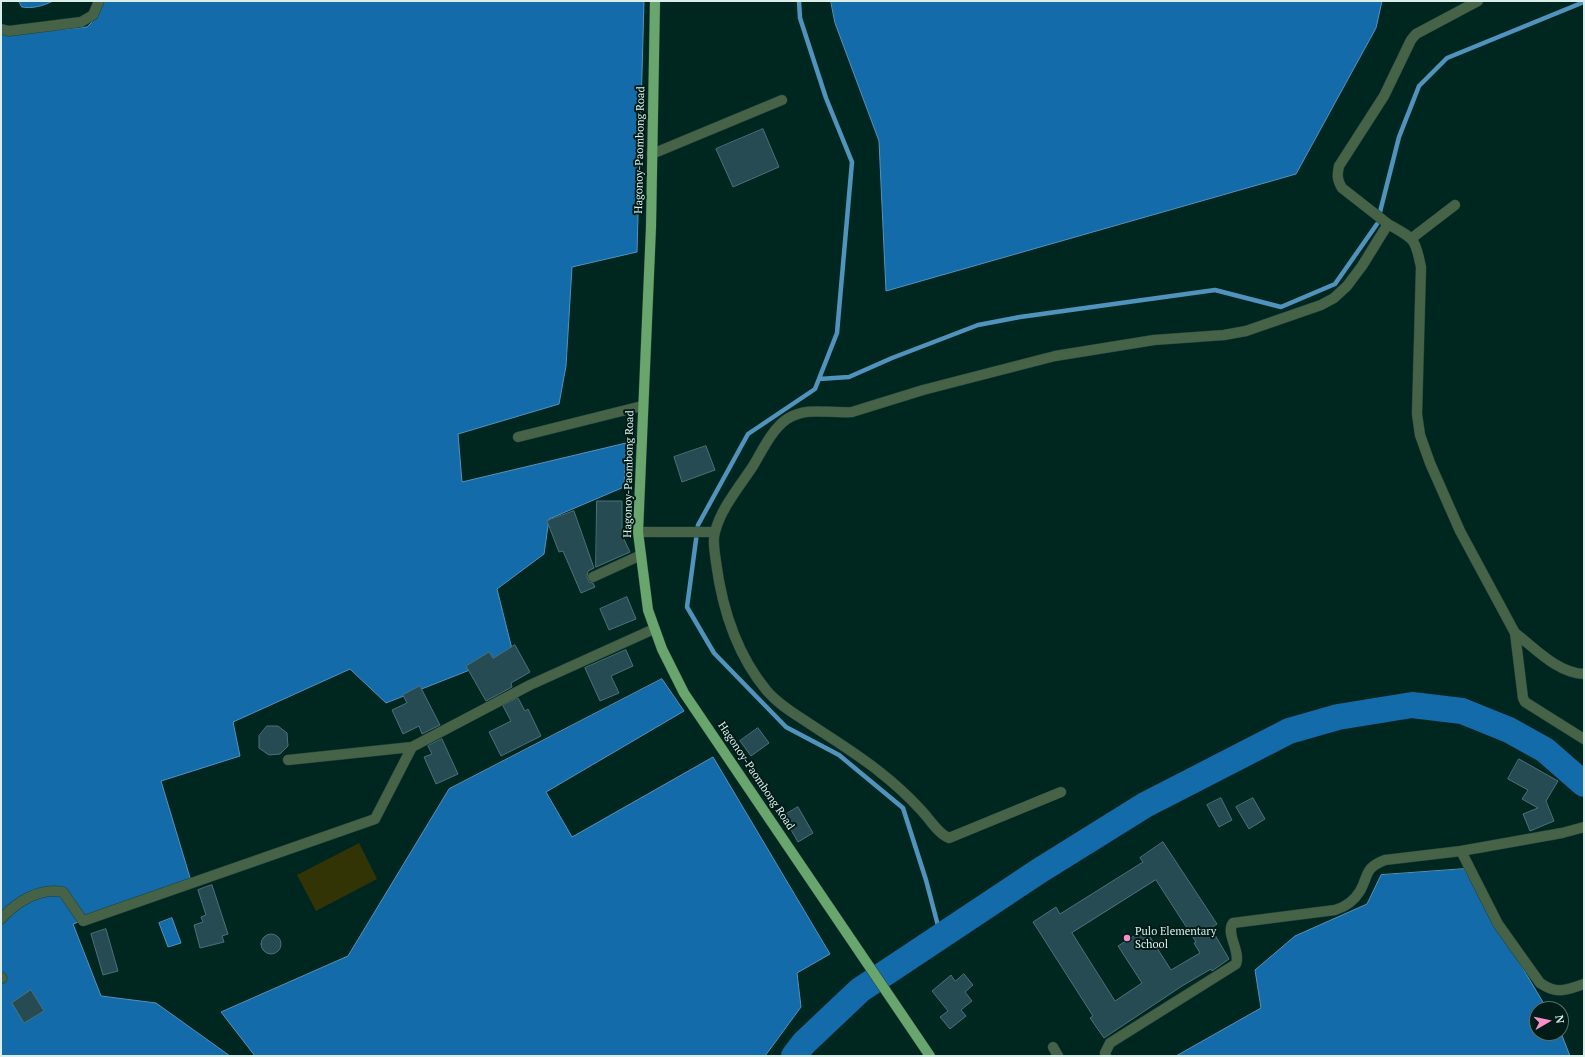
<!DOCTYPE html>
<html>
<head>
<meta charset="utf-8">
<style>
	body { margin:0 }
	#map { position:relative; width:1585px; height:1057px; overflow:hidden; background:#002620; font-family:"PT Serif",serif }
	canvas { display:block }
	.frame { position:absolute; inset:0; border:2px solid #dbefea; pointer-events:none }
	.north { position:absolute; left:1529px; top:1001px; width:40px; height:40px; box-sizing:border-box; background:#011c17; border:1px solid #58706b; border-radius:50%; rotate:81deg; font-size:11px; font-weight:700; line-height:16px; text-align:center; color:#dbefea }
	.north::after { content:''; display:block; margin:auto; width:14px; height:18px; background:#f98fc9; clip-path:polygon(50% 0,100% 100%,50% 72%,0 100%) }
</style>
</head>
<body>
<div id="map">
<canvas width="1585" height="1057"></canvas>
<div class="frame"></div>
<div class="north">N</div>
</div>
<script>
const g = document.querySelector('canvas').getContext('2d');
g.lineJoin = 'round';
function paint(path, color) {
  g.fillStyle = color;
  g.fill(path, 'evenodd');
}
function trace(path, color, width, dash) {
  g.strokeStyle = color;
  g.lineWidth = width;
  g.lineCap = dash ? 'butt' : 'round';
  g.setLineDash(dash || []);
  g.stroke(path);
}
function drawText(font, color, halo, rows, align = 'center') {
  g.font = font + ' "PT Serif",serif';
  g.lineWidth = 4;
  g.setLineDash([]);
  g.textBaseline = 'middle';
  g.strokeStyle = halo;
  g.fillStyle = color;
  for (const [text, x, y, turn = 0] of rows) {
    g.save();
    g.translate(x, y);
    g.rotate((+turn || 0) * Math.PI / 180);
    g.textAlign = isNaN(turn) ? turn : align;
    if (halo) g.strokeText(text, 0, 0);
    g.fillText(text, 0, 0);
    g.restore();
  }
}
paint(new Path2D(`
	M359,843L377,879L316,911L297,875Z`), '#323406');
const water = new Path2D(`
	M19,1H53C43,6 32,9 22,7Z
	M103,1H644L637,252L572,267L566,366L559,404L458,434L462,482L626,443L624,487L549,519L544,554L497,589L513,653L386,703L350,669L233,722L240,756L161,781L191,881L73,924L101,996L156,1003L230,1056H1V33L6,35L87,27L97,17Z
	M831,1H1382L1376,28L1296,174L886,291L879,141L835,23Z
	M662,679L684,711L546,792L572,837L713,757L830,954L797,973L801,1007L765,1056H255L221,1012L348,956L449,789Z
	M1464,869L1547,1009H1537V1033H1561L1570,1056H1176L1261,1008L1255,970L1295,936L1367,904L1381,875Z
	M172,918L181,943L168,947L159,923Z`);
paint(water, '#146ba9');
trace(water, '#5093bc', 1);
trace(new Path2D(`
	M799,1L800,18L826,98L852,162L837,333L815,389L748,434L698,525L687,607L714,653L786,727L839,755L903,808L926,880L941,937
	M1380,212L1399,137L1419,86L1447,58L1584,2
	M819,379L849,377L892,358L978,325L1020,317L1215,290L1281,307L1335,284L1377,224`), '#5093bc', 4.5);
trace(new Path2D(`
	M794,1056L804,1043L860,990L1039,871L1145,805L1289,731L1338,717L1412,705L1462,711L1509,730L1545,750L1584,784`), '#146ba9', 26);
const building = new Path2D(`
	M763,129L779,167L733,187L716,149Z
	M706,446L715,470L682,482L674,457Z
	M597,501H622V535L630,552L596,567Z
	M574,511L594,568L588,571L587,577L589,582L593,583L595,587L581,593L563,551L559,552L547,521Z
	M627,597L636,619L609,630L600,609Z
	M515,645L530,672L511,683L512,687L486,701L466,666L489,652L493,658Z
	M626,650L633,666L611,676L619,693L600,701L585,668Z
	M420,686L440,725L422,734L419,726L403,734L392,710L407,703L403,695Z
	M518,698L525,711L528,709L541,736L501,756L489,732L511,721L503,706Z
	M267,726H278L287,733L288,746L280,754L269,755L259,748V736Z
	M758,728L769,743L751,756L740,741Z
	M442,739L458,774L436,784L424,757L432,754L428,746Z
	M1519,759L1558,781L1546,801L1554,821L1530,831L1523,814L1538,808L1522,799L1528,790L1508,779Z
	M1221,798L1232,820L1219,827L1207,805Z
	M1253,798L1265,819L1249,829L1236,807Z
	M798,807L813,833L798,842L783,816Z
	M1163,842L1217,924L1211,928L1229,959L1212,971L1211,969L1182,986L1104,1038L1090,1018L1093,1016L1033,922L1056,907L1060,914L1143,862L1140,858ZM1156,880L1196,942L1194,943L1200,953L1171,970L1145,929L1118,946L1142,983L1115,1001L1072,933Z
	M212,885L228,934L222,936L224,942L200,948L194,925L203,922L201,917L206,915L198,890Z
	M106,929L118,971L103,975L91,934Z
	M261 944a10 10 0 1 1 20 0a10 10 0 1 1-20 0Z
	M964,974L973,985L965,992L972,1001L961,1010L966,1016L950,1029L940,1017L948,1011L932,991L951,975L955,981Z
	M31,990L44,1011L24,1023L12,1003Z`);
paint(building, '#264b53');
trace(building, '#4b7179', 1);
const minor = new Path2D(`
	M1,29L9,31L81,22L93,15L99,1
	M652,154L782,100
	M1388,224L1342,188C1337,180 1337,175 1339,166L1384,96L1411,40L1416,34L1478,1
	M1412,238L1455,205
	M518,437L642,406
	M638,532H715
	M593,577L641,555
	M1515,633C1535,648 1557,673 1584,674
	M288,760L412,747
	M1061,792L949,838C938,834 929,818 921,810C909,797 895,784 881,773C859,755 834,740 810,724C795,714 779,705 767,691C737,655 722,608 716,562C715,553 712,541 715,532C721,508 740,486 753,466C762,451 772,429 787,419C808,406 829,414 852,412L923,390L1055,356L1154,340L1224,335L1246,331L1321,305L1334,298L1347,286L1362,266L1388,224C1414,239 1415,237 1421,267L1417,414L1420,435L1430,463L1460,531L1515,633L1523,698L1525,702L1584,739
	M1584,827L1562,833L1461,851L1498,924L1540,983C1558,995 1565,990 1584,984
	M1,919C16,902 40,887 63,892L83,921L375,819L412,747L530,685L654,629
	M1,977L2,978
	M1053,1047L1058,1056
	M1106,1056L1105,1053L1110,1043L1236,964C1241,951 1225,933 1233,923L1335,910C1345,907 1354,901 1360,891C1369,875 1364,868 1385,860L1461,851`);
const major = new Path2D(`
	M655,1L651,227L638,532L648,610L662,649L684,693L930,1056`);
trace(minor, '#1f423c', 11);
trace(major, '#1f423c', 11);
trace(minor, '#466347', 10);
trace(major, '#69a66d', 10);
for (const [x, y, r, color] of [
	[1127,938,4,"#f98fc9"]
]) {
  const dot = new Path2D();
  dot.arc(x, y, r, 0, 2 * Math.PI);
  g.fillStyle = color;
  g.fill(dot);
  trace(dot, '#011c17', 1.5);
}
drawText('11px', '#dbefea', '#011c17', [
	["Hagonoy-Paombong Road",640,150,-89],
	["Hagonoy-Paombong Road",629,474,-89],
	["Hagonoy-Paombong Road",756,776,56]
]);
drawText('11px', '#dbefea', '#011c17', [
	["Pulo Elementary",1135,932],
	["School",1135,945]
], 'left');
</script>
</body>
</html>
